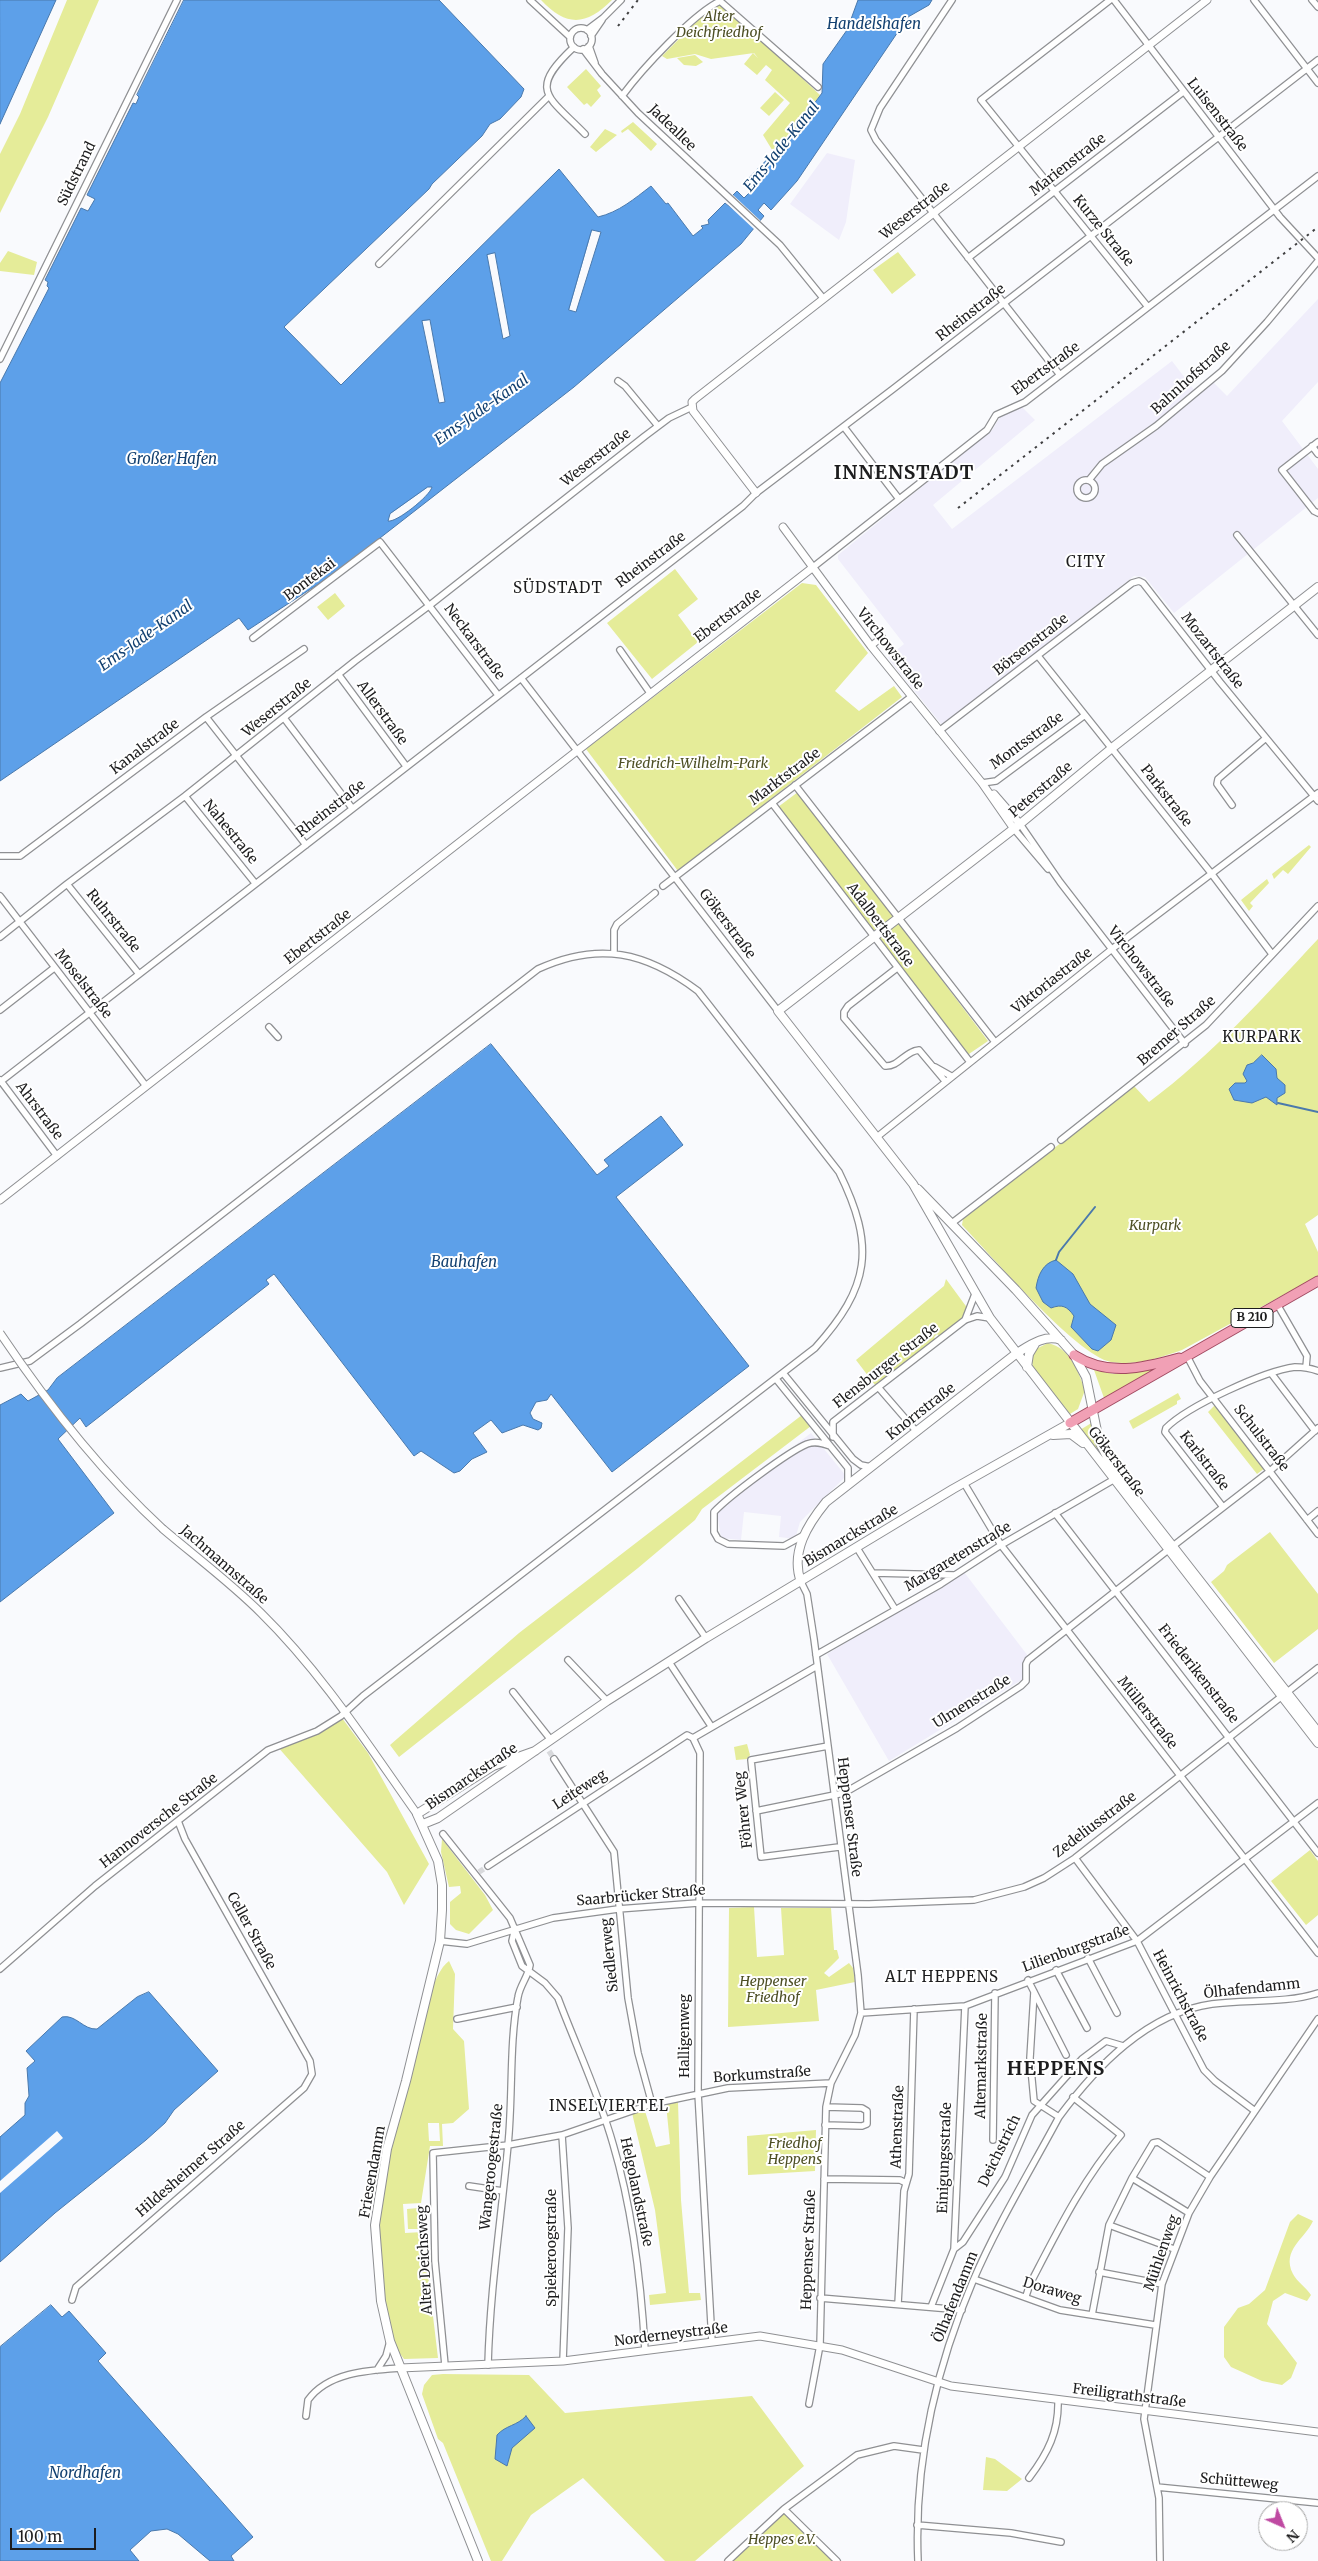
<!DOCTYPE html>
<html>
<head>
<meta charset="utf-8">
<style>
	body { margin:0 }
	#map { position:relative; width:1318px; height:2561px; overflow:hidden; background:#f9fafd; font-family:Merriweather,serif }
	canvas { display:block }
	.north { position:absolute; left:1258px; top:2501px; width:50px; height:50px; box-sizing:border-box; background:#fff; border:1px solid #a5a5a5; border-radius:50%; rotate:136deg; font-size:14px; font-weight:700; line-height:20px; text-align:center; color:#1d1d1e }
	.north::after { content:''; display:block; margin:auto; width:18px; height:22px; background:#bf4aa2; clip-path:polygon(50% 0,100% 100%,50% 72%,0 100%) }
	.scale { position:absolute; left:10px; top:2528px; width:86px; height:22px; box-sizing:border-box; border:2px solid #1d1d1e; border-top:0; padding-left:6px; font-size:15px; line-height:18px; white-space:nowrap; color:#1d1d1e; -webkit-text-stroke:4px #fff; paint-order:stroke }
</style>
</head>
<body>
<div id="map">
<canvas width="1318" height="2561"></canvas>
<div class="north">N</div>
<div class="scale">100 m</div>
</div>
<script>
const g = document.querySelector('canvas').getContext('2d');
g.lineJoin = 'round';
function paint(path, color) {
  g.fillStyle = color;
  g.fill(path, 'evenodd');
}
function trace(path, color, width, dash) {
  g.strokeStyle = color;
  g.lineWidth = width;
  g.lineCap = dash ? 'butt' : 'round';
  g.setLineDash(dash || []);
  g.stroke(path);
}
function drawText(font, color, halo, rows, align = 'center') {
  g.font = font + ' Merriweather,serif';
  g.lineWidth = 4;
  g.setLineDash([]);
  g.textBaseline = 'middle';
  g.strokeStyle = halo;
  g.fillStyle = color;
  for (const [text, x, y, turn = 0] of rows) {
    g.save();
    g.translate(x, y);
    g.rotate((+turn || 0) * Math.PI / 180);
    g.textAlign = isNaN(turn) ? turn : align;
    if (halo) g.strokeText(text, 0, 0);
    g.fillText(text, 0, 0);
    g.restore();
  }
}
paint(new Path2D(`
	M827,153L855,160L846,222L839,240L790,204Z
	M1318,299V382L1282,421L1318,469V498L1174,613L1145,577L1134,576L942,725L891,662L888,657L904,644L838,559V555L993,429L1002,413L1022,407L1035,420L933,505L952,529L1172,361L1195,391L1210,379L1227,396Z
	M811,1433L846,1476L800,1522L795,1539L779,1537L781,1516L744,1512L741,1540L721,1538L716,1506Z
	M964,1572L1028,1656L1024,1661L1023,1679L889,1761L827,1654Z`), '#f0eefb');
paint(new Path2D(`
	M67,0H99L48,117L0,213V154L20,114Z
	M541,0H612C587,25 567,28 541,0Z
	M719,3L726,7L820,95L790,136L774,153L763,135L790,103L765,80L772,70L766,65L757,75L744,64L753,53L758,58L754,53L711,59L695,54L667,59L662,56L710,8Z
	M695,55L703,62L696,66L684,65L677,58Z
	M586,69L601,86L597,90L601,96L591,107L587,103L584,105L567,87Z
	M775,92L784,100L769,116L760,108Z
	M633,122L657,144L651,151L628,129L622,133L621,131Z
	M605,129L617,135L596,152L590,147Z
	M8,251L37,262L34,275L0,271V263Z
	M898,252L916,275L892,294L873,270Z
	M675,569L698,599L678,615L698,642L652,679L607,623Z
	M802,583L816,585L868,653L835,691L859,711L894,686L902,697L678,871L586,749Z
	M335,593L345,606L328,620L317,607Z
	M798,792L894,916L872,932L778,807Z
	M1309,845L1311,847L1288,874L1283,870L1274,879L1272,874Z
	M1267,879L1269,883L1250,903L1253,906L1249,911L1241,900Z
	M898,922L988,1041L966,1056L876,938Z
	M1318,939V1215L1305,1224L1318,1252V1276L1182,1350C1159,1358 1135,1366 1111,1362C1076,1355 990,1254 962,1225L963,1219L1134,1086L1149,1102C1212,1055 1264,997 1318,939Z
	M946,1279L971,1313L940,1337L937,1334L934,1337L936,1340L875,1385L856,1360L944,1286Z
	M1048,1343C1070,1348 1078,1371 1085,1390L1078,1409L1070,1414L1033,1367L1031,1357L1036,1349Z
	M1166,1365L1104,1398L1094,1370L1114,1374Z
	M1178,1393L1181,1399L1177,1401V1404L1133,1429L1129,1421Z
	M1215,1405L1265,1468L1257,1474L1208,1412Z
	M802,1415L811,1426L702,1509L695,1520L638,1568L399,1757L390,1745L519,1633Z
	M1093,1422L1101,1456L1080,1430Z
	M1270,1532L1318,1594V1629L1274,1663L1211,1582L1224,1571L1227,1565Z
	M342,1718L368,1753L429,1864L404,1905L387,1872L277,1746Z
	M747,1744L750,1755L747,1759L736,1760L734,1747Z
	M442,1839L485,1895L493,1910L469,1934L456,1930L450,1924V1902L461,1893L460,1886L449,1887L441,1852Z
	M1310,1850L1318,1861V1915L1306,1925L1271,1881Z
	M754,1907L757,1957L784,1955L781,1908H831L834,1950H837L839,1958L824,1973L829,1977L849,1963L853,1968L855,1982L816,1990L819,2021L728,2027L729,1908Z
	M449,1961L455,1974L453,2029L464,2041L469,2109L453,2123L442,2124L443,2146H430L421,2203L403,2204L405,2233L423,2232L438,2358L404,2359C393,2346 391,2333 387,2317C361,2225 393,2130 418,2041C423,2021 432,1973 449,1961ZM428,2123H439L440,2141H429Z
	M678,2102L681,2200L689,2293H700L701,2300L650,2305L649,2295L666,2293L655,2210L632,2113L645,2111L656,2147L670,2144L666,2104Z
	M816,2130L815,2171L748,2175L747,2136Z
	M418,2208L419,2229H408L407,2209Z
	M1298,2214L1313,2221C1305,2239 1281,2250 1293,2274C1297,2282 1306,2287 1311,2295L1307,2301L1285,2293L1273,2301L1267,2324L1297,2363L1291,2378L1282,2385L1262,2381L1231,2367L1224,2357V2327L1238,2308L1249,2304L1265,2290L1290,2222Z
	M443,2374L529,2375L565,2413L752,2396L804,2466L695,2561H665L583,2478L531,2515L502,2561H491L443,2443L438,2439L422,2394L424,2385L432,2375Z
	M986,2457L995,2459L1022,2479L1007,2491L983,2490Z
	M783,2512L834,2561H729Z`), '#e5ec99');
const water = new Path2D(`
	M0,0H56L0,124Z
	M184,0H439L524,89L521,97L500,119L490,124L482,136L432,184L429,189L284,327L341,385L559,169L598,217C619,212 634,199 651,186L666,204L668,203L693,236L703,228L701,226L709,224L708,220L725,203L733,209L740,202L733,195L737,191L744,198L752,190L744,183L790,136L822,93L823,64L847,30L858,0H932L929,5L908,17L797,181L771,210L764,203L758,210L764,216L741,244L574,387L335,573L248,630L239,618L0,781V383L49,288L47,286L48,282L45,280L81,208L88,211L95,199L87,195L133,103L136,104L139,97L137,95ZM592,230L601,232L576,312L569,310ZM495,253L510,336L503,339L487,255ZM430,320L445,402L439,403L422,321ZM428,487H432C430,496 396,523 388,521L390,514Z
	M491,1044L597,1175L609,1166L604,1160L661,1116L683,1145L616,1197L749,1366L612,1472L551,1394L547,1400L536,1402L530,1413L533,1419L542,1423L541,1428L538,1430L523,1425L502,1433L491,1420L473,1433L487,1452L472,1459L460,1471L454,1473L421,1451L414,1456L274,1274L266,1280L269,1284L86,1427L80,1418L58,1439L114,1513L0,1602V1405L21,1394L28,1401L48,1390L57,1378Z
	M1262,1055L1276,1069L1277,1078L1285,1085V1093L1277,1098V1105L1266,1097L1252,1103L1234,1100L1229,1089L1235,1083H1245L1247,1081L1243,1074L1247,1065L1253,1063Z
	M1056,1260L1073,1274L1090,1304L1116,1325L1111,1340L1098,1351L1092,1349L1071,1327L1074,1316C1067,1306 1062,1304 1051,1308L1043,1302L1036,1288C1038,1275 1043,1263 1056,1260Z
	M149,1992L218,2071L174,2110L165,2123L146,2140L55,2213L0,2262V2137L25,2115V2103L29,2096L27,2068L35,2061L26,2051L62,2017C76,2014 83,2030 97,2029L137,1997Z
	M51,2305L62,2317L69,2311L106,2353L98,2361L253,2537L231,2556L234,2561H210L178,2534L167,2529L151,2531L130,2550L139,2561H0V2347Z
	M526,2416L535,2428L512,2448L507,2466L495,2459L497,2435C506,2425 517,2426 526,2416Z`);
paint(water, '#5da0e9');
trace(water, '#4a79ac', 1);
paint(new Path2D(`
	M732,194L763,223L756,231L725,202L732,206L737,202L731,196Z
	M57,2131L63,2138L0,2193V2181Z`), '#f9fafd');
trace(new Path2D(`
	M1278,1103L1318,1112
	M1056,1260L1059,1252L1095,1207`), '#4a79ac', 2);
trace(new Path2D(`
	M549,1751L554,1759
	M479,1872L488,1866`), '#d8d9dc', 5.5, [5.5, 3]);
const minor = new Path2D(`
	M530,0L570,37
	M952,0L880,108L871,130L876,140L1060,375
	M1110,0L981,100L1148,307
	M1114,0L1280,217L1318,258
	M1254,0L1318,83
	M1312,0L1318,7
	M570 39a11 11 0 1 1 22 0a11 11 0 1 1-22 0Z
	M587,30L603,18L621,0
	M591,36L602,20
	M589,46L595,63
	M574,47C527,91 548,96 585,134
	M583,49L602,74L638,113L780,245L823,298
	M622,96C642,69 692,15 720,1L818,87
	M968,258L1183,92
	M379,264L548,97
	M0,359L177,0
	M618,381L625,386L658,426
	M844,427L899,499
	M1318,442L1282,470L1314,511L1318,513
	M1312,446L1318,454
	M1077 489a9 9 0 1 1 18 0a9 9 0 1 1-18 0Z
	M1089,480L1102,464L1156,426L1222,371L1267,322L1318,261
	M1237,535L1318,635
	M812,568L987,430L996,415L1025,402L1318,176
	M253,638L380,542L498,695
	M871,646L882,637
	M620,650L650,693
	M1038,656L1211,873L1272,954
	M338,674L406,766
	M521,678L778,1011
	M206,717L306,845
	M284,718L352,808
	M939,731L1132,583L1139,581L1143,583L1220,682L1318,801
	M982,783L996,781L1085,715
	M795,785L995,1042
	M185,796L255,883
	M772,803L970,1062
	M1232,805L1217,784L1218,779L1266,738
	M1020,824L1060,882L1185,1044
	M1014,829L1048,869
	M0,856H20L206,717L304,649
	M67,884L139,974
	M663,886L911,697
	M0,896L146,1086
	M0,937L67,884L185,796L355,661L430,605L645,436L669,418L692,407
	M614,954V930L617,924L655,893
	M897,968L848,1006L844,1012V1018L885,1066C899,1067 905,1051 919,1050L945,1081
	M0,1010L54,968
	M269,1027L278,1037
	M935,1067L951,1076
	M0,1080L57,1156
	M0,1082L743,506L756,493L893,389L1318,60
	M877,1137L1112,949L1318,793
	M1061,1140L1206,1025L1318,906
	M952,1223L1051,1147
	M1277,1304L1307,1356L1306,1367
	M965,1320L975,1294
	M1187,1356L1200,1381L1318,1534
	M0,1368L30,1361L80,1324L538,969C599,941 646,952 698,991L839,1172C876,1247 870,1287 815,1348L363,1696L341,1716L317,1731L268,1750L95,1886L0,1969
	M783,1373L853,1459L861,1465L871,1467
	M1271,1373L1315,1431
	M776,1379L848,1468V1485
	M878,1387L917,1432
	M833,1437V1422L965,1320L977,1316L990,1318
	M964,1483L1001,1545L1318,1953
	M1223,1507L1165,1432L1166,1428C1188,1406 1264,1371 1295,1367C1304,1367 1310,1368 1318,1371
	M1055,1513L1318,1853
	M1307,1520L1318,1511
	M804,1535L784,1546L728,1544L718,1539L714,1532V1512C729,1496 788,1452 807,1444C815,1441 822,1443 830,1446
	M1173,1546L1270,1471L1318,1428
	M857,1548L895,1609
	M874,1573L954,1575
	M801,1582L807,1594L814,1639L858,1975L861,2013L855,2035L831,2083L826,2107L820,2345L809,2404
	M679,1599L706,1638
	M816,1655L941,1584L1001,1545L1113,1480
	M568,1660L607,1701
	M669,1662L711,1726
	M513,1692L551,1740
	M693,1738L817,1666
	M828,1746L751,1760L761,1857L839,1847
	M554,1759L614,1852L628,1998L638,2053L652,2104
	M756,1811L844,1793L957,1728L1021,1686L1026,1681V1664L1028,1660L1168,1550
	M443,1834L510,1918L530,1965C528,1977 520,1985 518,1997C509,2044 513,2097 508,2145C501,2220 490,2290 488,2365
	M1075,1858L1137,1941L1204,2070L1215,2081L1255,2111
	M488,1866L687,1735L693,1738L700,1753L698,2093L712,2342
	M515,1928L512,1941L522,1966L545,1983L558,1998C576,2046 599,2094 613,2144C633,2211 641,2280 645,2350
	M440,1941L467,1944L553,1918L618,1909L698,1903L869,1904L974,1900L1024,1887L1044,1878L1075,1858L1318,1668
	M1088,1958L1117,2013
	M1056,1970L1087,2028
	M1028,1980L1066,2055
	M1034,1992L1030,2058L1034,2101L1059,2117
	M861,2013L965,2006L1137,1941L1318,1803
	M457,2019L517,2007
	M825,2125L862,2126L867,2124V2111L862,2108L826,2107
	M562,2135L568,2228L563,2361
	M993,2140L995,1993
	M1132,2178L1189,2213
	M824,2179L900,2180L906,2183
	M469,2186L503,2191
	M1109,2225L1174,2249
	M954,2249L963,2242L1005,2177L1032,2115L1082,2059L1106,2041L1123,2046
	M1099,2272L1162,2284
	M974,2279L1060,2310L1155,2325
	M1026,2296L1030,2284C1057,2232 1083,2179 1121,2135L1073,2097
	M820,2298L962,2310
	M72,2300L76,2287L304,2088L312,2074L310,2061L185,1839L178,1821
	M898,2304L904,2191L909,2174L914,2009
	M931,2307L954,2249L965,2006
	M1092,2315L1109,2225L1132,2178L1153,2143L1158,2142L1210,2177
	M445,2365L435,2261L433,2153L508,2145L562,2135L652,2104L728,2088L831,2083
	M377,2370L386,2356L390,2341
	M306,2416L308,2400C328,2372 369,2370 400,2368
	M1029,2478C1048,2453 1059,2431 1058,2400
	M1157,2487L1318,2503
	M784,2509L837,2561
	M917,2525L1011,2533L1061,2542
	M728,2561L784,2509L857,2455L894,2446L923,2450
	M918,2561C914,2465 935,2370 973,2281C997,2225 1030,2171 1059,2117C1096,2067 1147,2013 1212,2004C1246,1999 1284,2004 1318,1993
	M1160,2561L1159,2498L1144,2419L1162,2284L1189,2213L1210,2177L1318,2019`);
const tertiary = new Path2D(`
	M756,493L693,411L692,402L695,399L1207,0
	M783,527L871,646L982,783L1014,829
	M994,794L1020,824
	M0,1200L812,568
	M163,1529C196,1557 231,1583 261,1613C322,1673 368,1745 417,1814
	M400,2368L563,2361L760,2336L842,2350L951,2386L1318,2432`);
const secondary = new Path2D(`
	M1318,587L1112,748L1020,824L778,1011L913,1184L990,1318L1318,1743
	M918,1189L1016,1290L1074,1355L1086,1377L1099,1441L1114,1471L1318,1732
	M1027,1367L1029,1354L1035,1344
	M1053,1435L1071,1434L1083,1443
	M801,1582C790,1552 808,1524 826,1502L1017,1353C1030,1345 1045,1334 1061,1340
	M423,1824L438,1818L607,1701L706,1638L953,1489L1070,1423
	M478,2561L390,2341L381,2301L375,2225L387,2149L406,2081L440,1941L442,1910V1885L438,1861L417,1814L493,1766L535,1751`);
const primary = new Path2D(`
	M1074,1355C1108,1377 1143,1368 1179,1358
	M1070,1423L1318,1281`);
trace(minor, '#8f9093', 8);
trace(tertiary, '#8f9093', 9);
trace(secondary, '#8f9093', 10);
trace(primary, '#a04960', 11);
trace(minor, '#fff', 5.5);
trace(tertiary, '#fff', 7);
trace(secondary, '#fff', 8);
trace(primary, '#f1a0b5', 9);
trace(new Path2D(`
	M618,26L638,0
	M958,508L1318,227`), '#3f3f40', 2, [2.5, 5]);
const tertiaryBridge = new Path2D(`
	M0,1333C47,1403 101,1472 163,1529`);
trace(tertiaryBridge, '#8f9093', 9, []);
trace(tertiaryBridge, '#fff', 7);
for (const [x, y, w] of [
	[1252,1318,42]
]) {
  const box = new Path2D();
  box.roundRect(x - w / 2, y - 9.5, w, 19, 4);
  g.fillStyle = '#fff';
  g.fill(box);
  trace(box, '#1d1d1e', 1);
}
drawText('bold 12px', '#1d1d1e', null, [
	["B 210",1252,1318]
]);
drawText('italic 14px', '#4d4f24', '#fff', [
	["Alter",719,17],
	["Deichfriedhof",719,33],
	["Friedrich-Wilhelm-Park",693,764],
	["Kurpark",1155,1226],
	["Heppenser",773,1982],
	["Friedhof",773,1998],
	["Friedhof",795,2144],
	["Heppens",795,2160],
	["Heppes e.V.",782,2540]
]);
drawText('14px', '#1d1d1e', '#fff', [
	["Luisenstraße",1217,115,52],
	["Jadeallee",672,128,44],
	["Marienstraße",1068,165,-38],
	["Südstrand",77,174,-64],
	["Weserstraße",915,211,-38],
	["Kurze Straße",1103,231,51],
	["Rheinstraße",971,313,-38],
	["Ebertstraße",1046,369,-36],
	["Bahnhofstraße",1191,378,-42],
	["Weserstraße",596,458,-38],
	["Rheinstraße",651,560,-37],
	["Bontekai",310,580,-37],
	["Ebertstraße",728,616,-37],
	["Neckarstraße",474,642,53],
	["Börsenstraße",1031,645,-38],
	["Virchowstraße",890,649,52],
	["Mozartstraße",1212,651,52],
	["Weserstraße",277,708,-39],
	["Allerstraße",382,713,54],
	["Montsstraße",1027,741,-36],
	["Kanalstraße",145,747,-37],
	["Marktstraße",785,777,-37],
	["Peterstraße",1041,790,-40],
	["Parkstraße",1166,796,52],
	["Rheinstraße",331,809,-38],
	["Nahestraße",230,832,51],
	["Ruhrstraße",113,921,51],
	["Gökerstraße",727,924,53],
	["Adalbertstraße",880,925,53],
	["Ebertstraße",318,937,-38],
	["Virchowstraße",1141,967,52],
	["Viktoriastraße",1052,981,-38],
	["Moselstraße",83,984,52],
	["Bremer Straße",1177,1031,-41],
	["Ahrstraße",39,1111,53],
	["Flensburger Straße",886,1366,-38],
	["Knorrstraße",921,1412,-38],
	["Schulstraße",1261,1438,52],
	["Karlstraße",1204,1461,52],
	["Gökerstraße",1116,1462,53],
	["Bismarckstraße",851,1536,-31],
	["Margaretenstraße",958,1557,-31],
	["Jachmannstraße",224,1565,41],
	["Friederikenstraße",1198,1674,52],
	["Ulmenstraße",972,1702,-32],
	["Müllerstraße",1147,1713,52],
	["Bismarckstraße",472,1777,-34],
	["Leiteweg",580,1790,-33],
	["Föhrer Weg",744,1810,-96],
	["Heppenser Straße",849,1817,83],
	["Hannoversche Straße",159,1821,-38],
	["Zedeliusstraße",1095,1825,-37],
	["Saarbrücker Straße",641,1896,-5],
	["Celler Straße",251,1931,61],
	["Lilienburgstraße",1076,1949,-20],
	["Siedlerweg",610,1955,-96],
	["Ölhafendamm",1252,1989,-6],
	["Heinrichstraße",1180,1996,62],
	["Halligenweg",685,2036,-90],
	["Altemarkstraße",982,2066,-89],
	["Borkumstraße",762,2075,-4],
	["Athenstraße",898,2127,-88],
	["Deichstrich",1000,2151,-64],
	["Einigungsstraße",945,2158,-88],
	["Wangeroogestraße",492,2167,-84],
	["Hildesheimer Straße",191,2169,-41],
	["Friesendamm",373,2172,-80],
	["Helgolandstraße",636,2192,78],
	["Spiekeroogstraße",552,2248,-90],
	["Heppenser Straße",809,2250,-88],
	["Mühlenweg",1162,2253,-71],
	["Alter Deichsweg",425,2260,-93],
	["Doraweg",1052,2291,17],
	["Ölhafendamm",956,2297,-68],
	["Norderneystraße",671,2335,-7],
	["Freiligrathstraße",1129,2396,7],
	["Schütteweg",1239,2482,5]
]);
drawText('italic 15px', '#134171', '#fff', [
	["Handelshafen",874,25],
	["Ems-Jade-Kanal",782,147,-51],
	["Ems-Jade-Kanal",482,410,-35],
	["Großer Hafen",172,460],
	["Ems-Jade-Kanal",146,636,-35],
	["Bauhafen",464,1263],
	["Nordhafen",85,2474]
]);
g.letterSpacing = '1px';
drawText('15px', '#1d1d1e', '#fff', [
	["CITY",1086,563],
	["SÜDSTADT",558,589],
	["KURPARK",1262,1038],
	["ALT HEPPENS",942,1978],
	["INSELVIERTEL",609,2107]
]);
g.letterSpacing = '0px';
g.letterSpacing = '1px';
drawText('bold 19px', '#1d1d1e', '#fff', [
	["INNENSTADT",904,474],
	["HEPPENS",1056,2070]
]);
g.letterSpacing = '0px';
</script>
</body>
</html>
